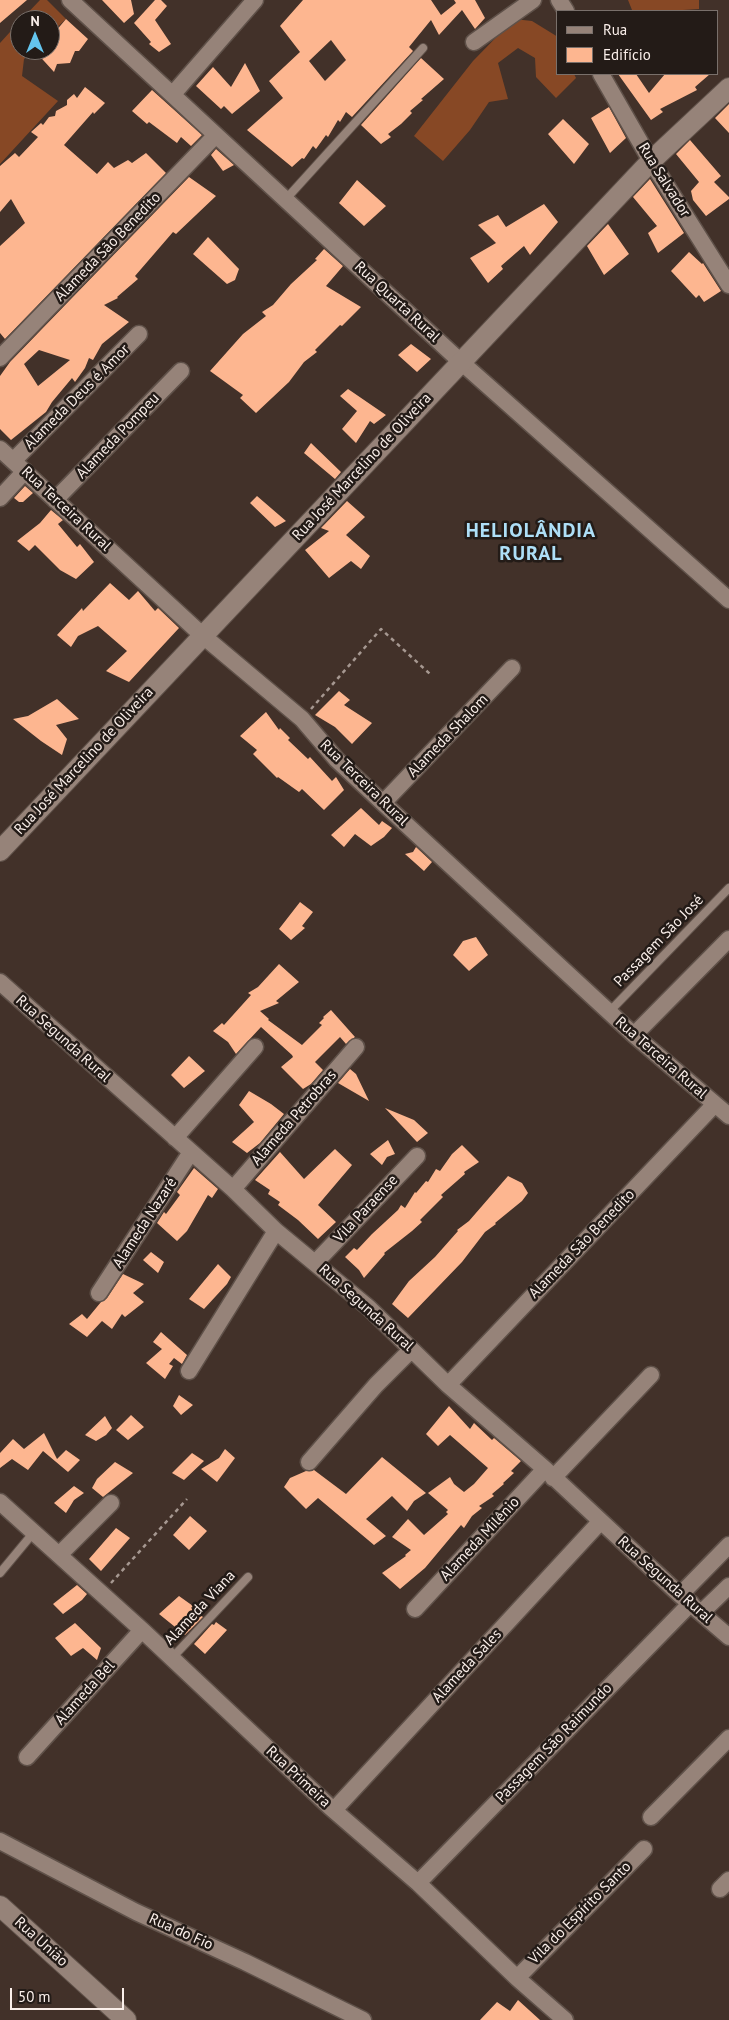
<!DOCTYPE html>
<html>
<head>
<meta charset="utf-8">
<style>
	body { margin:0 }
	#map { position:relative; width:729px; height:2020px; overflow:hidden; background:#423129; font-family:"PT Sans",sans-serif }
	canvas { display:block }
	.legend { position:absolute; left:556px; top:10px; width:162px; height:65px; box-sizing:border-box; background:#231b17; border:1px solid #79706b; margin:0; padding:6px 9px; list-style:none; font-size:15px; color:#faefea }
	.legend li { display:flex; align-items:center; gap:10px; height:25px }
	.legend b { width:25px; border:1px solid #79706b }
	.north { position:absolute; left:10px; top:10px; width:50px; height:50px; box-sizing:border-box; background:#231b17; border:1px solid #79706b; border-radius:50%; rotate:0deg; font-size:14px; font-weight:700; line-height:20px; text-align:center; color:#faefea }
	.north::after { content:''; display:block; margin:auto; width:18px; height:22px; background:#64c5ee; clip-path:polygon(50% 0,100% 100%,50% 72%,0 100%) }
	.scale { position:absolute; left:10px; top:1988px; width:114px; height:22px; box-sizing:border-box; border:2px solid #faefea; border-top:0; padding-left:6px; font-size:15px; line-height:18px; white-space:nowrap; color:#faefea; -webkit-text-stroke:4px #231b17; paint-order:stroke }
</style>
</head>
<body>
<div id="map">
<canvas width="729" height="2020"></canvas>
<ul class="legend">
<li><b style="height:6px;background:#968379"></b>Rua</li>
<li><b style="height:14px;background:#fdb690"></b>Edifício</li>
</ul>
<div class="north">N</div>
<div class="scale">50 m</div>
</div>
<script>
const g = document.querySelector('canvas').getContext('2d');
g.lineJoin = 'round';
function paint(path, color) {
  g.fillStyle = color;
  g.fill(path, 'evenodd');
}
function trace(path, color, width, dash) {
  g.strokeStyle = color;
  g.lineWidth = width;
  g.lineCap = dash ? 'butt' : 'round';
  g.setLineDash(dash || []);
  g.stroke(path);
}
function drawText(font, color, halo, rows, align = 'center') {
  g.font = font + ' "PT Sans",sans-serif';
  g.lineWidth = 5;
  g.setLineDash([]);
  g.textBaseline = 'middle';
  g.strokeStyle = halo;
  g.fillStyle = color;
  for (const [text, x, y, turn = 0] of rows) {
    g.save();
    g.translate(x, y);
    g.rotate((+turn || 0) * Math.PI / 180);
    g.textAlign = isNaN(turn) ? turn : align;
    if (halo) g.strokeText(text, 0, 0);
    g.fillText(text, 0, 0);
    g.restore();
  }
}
paint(new Path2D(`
	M40,0H47L66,19L50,34V20H21Z
	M628,0H699V9L667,11L632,10Z
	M514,19L532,21L558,37V74H574L576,78L556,98L536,77L535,58L518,48L498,63L508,99L489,102L470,130L443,161L414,136L473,61Z
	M20,21V50H33L24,59L22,76L58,101L0,164V43Z`), '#874825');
paint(new Path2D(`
	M0,0H27L0,23Z
	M102,0H131L134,14L124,23Z
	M155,0H161L167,6L155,20L171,44L159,52L149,44L151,42L134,23Z
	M303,0H431L441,15L456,3L454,0H475L485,18L475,29L462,10L439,35L431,20L409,47L413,51L352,117L346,112L340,122L338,120L328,137L326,135L316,149L313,146L304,159L302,158L292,167L247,130L283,98L269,81L300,52L280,26ZM331,40L346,60L325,81L309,61Z
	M66,19L88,39L79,51H75L70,63L57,64L54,72L34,50H50V38Z
	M421,58L444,79L421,99L423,100L410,111L412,113L401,124L388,134L391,137L381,144L361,125Z
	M245,63L260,91L232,114L224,106L221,109L196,86L213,67L231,87Z
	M618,74H636L649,93L665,74H710L695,87L697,90L660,109L663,112L651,120Z
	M85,87L105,103L94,114L93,112L64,145L97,174L108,162L114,168L128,160L132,163L146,153L166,173L5,339L0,333V246L25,223L11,199L0,212V166L15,153L19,157L38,137L31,132L41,123L43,125L49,117L55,116L56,111L67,105V100L74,94L77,98Z
	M152,90L202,135L191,146L181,137L177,143L149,122L147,124L132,111Z
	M729,104V133L715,118Z
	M609,107L626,138L610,153L591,118Z
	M563,119L589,144L574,164L548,134Z
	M690,140L721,176L714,182L729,197V199L706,216L693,200L691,191L699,182L676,154Z
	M216,149L234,165L223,171L211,155Z
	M189,177L216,196L176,234L173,232L135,276L138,279L117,297L118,298L104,305L129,322L102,344L93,360L89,358L85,368L75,382L72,378L52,402L46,412L11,440L0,429V376L10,362ZM39,350L70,360L38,386L24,364Z
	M650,179L684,233L658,253L648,233L657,226L633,197Z
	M357,180L386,206L364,226L339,203Z
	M544,204L558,222L530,255L524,246L501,266L503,269L488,283L470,258L496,243L478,225L498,215L506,227Z
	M608,224L629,254L604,275L587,246Z
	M208,237L239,269L235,280L227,284L193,254Z
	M324,249L343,266L326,286L361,307L342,326L340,325L315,350L317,352L304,362L289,382L256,413L240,398L243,395L210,371L243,334L266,316L262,312L273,305L291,284L317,260L315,259Z
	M689,252L702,264L703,263L721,291L704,302L699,295L696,298L671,271Z
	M411,344L431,359L417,372L398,355Z
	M348,389L386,415L374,424L370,421L356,443L342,429L357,411L340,396Z
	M311,443L341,472L335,479L304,453Z
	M25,486L33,493L23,502H19L14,498Z
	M257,496L286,521L275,527L250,503Z
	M347,501L365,517L346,535L370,556L361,569L351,561L329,578L305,550L329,531L321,528Z
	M51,510L63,520L58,524L77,547L80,544L94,562L76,579L60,570L35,545L29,551L17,541L40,523Z
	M110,583L129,600L138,591L155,611L158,608L179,628L129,682L106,671L127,651L98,626L78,636L71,647L57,635L82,608L83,611Z
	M339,691L350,700L344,705L372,723L352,744L335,727L315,715Z
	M57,699L79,719L56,725L67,739L62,755L41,741L13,719L28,716Z
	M266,712L279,730L280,728L290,738L288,740L308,759L310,757L332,781L336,777L344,790L324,810L302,789L299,792L278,777L277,778L253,754L257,750L240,736Z
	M361,808L379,825L382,821L392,828L384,837L371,846L355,834L344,847L331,835Z
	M416,847L432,862L424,871L405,854L413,852Z
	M300,902L313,912L302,926L305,928L291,940L279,929Z
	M476,937L488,955L469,971L453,955L463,941Z
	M279,964L299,982L276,1001L279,1003L260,1011L269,1019L268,1020L302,1045L322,1025L319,1023L324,1018L323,1017L331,1010L355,1037L346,1044L340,1037L315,1062L323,1070L311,1084L303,1089L281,1067L293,1057L292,1055L261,1027L236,1054L228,1042L213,1031L222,1023L224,1025L251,995L248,993L258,987Z
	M189,1056L205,1071L184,1088L171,1075Z
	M350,1069L356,1074L369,1101L338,1083Z
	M249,1091L271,1104L284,1114L260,1143L247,1153L232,1142L254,1122L239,1105Z
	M385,1108L414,1120L428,1133L417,1142Z
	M388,1140L395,1154L387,1157L382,1165L370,1154Z
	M462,1145L479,1162L464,1172L465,1174L441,1195L443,1197L420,1220L422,1222L412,1231L384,1253L385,1254L364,1278L359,1270L345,1257L354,1248L357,1250L372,1234L398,1210L401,1205L405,1208L415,1192L416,1193L426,1181L428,1182L436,1169L440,1171L452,1154Z
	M335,1149L352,1165L318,1205L336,1222L318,1239L298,1220L278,1205L280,1202L268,1194L270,1190L255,1180L280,1152L304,1179Z
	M194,1168L218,1189L212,1198L208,1195L187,1231L177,1241L157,1223L164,1212L166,1214L180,1195L177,1192Z
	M508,1176L522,1183L528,1193L522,1201L495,1223L496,1224L485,1232L462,1262L408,1318L392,1304L409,1281L435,1257L458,1231L457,1230L469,1221Z
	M151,1252L164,1262L158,1273L143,1260Z
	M218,1264L231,1277L227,1284L204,1309L189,1299Z
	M123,1274L144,1284L133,1293L144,1302L125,1317L122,1314L112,1329L102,1321L87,1337L69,1324L82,1314L87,1319L101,1302L107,1298Z
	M161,1332L187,1355L182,1364L174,1358L169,1364L173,1366L165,1379L146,1363L162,1349L153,1342Z
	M179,1395L193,1405L181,1415L173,1406Z
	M449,1406L470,1429L474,1423L492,1440L494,1438L521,1461L511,1471L514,1473L503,1483L504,1484L492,1494L494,1496L479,1506L482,1508L472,1516L464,1528L461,1525L425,1568L400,1589L382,1573L406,1556L405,1555L411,1550L392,1537L408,1519L424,1535L448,1514L446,1512L448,1510L428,1493L450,1477L454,1484L464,1492L474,1484L488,1468L450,1435L438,1446L426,1434Z
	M131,1415L144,1427L128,1440L116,1430Z
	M105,1416L112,1428L106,1435L96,1441L85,1435Z
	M44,1433L57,1459L66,1450L80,1460L68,1472L43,1451L28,1470L12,1459L0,1468V1453L13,1439L24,1449Z
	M225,1449L235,1458L217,1482L201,1469L219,1458Z
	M192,1453L204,1461L184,1480L172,1473Z
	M382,1457L426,1493L414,1501L407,1511L392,1496L366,1519L386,1536L374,1545L318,1498L306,1509L284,1487L290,1478L306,1471L314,1470L346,1494Z
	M115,1462L133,1473L103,1497L92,1488L97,1479Z
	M74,1486L84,1493L74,1500L66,1513L54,1503Z
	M190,1516L207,1531L189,1550L173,1535Z
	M116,1528L130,1538L101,1571L89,1559Z
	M77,1585L87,1594L82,1600L63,1614L53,1604Z
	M179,1596L193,1606L191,1608L203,1617L185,1635L159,1614Z
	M216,1622L227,1630L205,1654L194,1644L212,1624L214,1625Z
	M75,1623L101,1648L97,1660L83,1648L71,1656L55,1638Z
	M518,2000L540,2020H480L497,2002L510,2011Z`), '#fdb690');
const service = new Path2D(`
	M286,199L423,48
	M609,1012L729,888
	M0,1573L34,1532
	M172,1658L248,1577`);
const minor = new Path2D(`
	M70,0L461,362L729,600
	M559,0L566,11
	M474,42L533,0
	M601,74L651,161L729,285
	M173,94L255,0
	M0,358L215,136
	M0,449L202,635L302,719L337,760L383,803L634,1035L729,1116
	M14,460L139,334
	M0,498L25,471
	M55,500L181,371
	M383,803L512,668
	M0,982L233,1189L276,1231L369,1308L448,1385L545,1469L680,1595L729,1637
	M634,1035L729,939
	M175,1138L255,1047
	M233,1189L356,1047
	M316,1262L417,1156
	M99,1293L191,1152
	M189,1371L276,1231
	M448,1385L715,1104
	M309,1462L376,1385L411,1350
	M553,1478L651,1375
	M0,1502L142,1630L330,1807L418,1883L517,1978L565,2020
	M59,1555L111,1503
	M680,1595L729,1545
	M415,1609L545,1469
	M702,1612L729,1586
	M27,1757L142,1630
	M334,1810L600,1522
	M651,1817L729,1738
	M0,1841L136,1912L245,1962L363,2020
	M418,1883L691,1603
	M720,1889L729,1880
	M517,1978L644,1849`);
const tertiary = new Path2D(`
	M0,851L651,161L729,88
	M0,1906L126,2020`);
trace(service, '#5f5149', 10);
trace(minor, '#5f5149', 19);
trace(tertiary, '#5f5149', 22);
trace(new Path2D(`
	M311,709L381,629L430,674
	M111,1583L187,1499`), '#a69891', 2.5, [4, 4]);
trace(service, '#968379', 8);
trace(minor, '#968379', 16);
trace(tertiary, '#968379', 20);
drawText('15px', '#faefea', '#231b17', [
	["Rua Salvador",664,180,58],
	["Alameda São Benedito",108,247,-46],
	["Rua Quarta Rural",397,302,43],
	["Alameda Deus é Amor",77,397,-45],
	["Alameda Pompeu",118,436,-46],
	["Rua José Marcelino de Oliveira",362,467,-47],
	["Rua Terceira Rural",66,509,43],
	["Alameda Shalom",448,736,-46],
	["Rua José Marcelino de Oliveira",84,761,-47],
	["Rua Terceira Rural",364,783,44],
	["Passagem São José",659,941,-46],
	["Rua Segunda Rural",63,1039,42],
	["Rua Terceira Rural",661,1058,41],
	["Alameda Petrobras",294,1118,-49],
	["Vila Paraense",366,1209,-47],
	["Alameda Nazaré",145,1223,-57],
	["Alameda São Benedito",582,1244,-46],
	["Rua Segunda Rural",366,1308,42],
	["Alameda Milênio",480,1539,-47],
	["Rua Segunda Rural",665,1580,42],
	["Alameda Viana",200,1608,-47],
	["Alameda Sales",467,1666,-47],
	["Alameda Bel",85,1693,-48],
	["Passagem São Raimundo",554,1743,-46],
	["Rua Primeira",298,1777,43],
	["Vila do Espírito Santo",580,1913,-45],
	["Rua do Fio",181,1932,24],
	["Rua União",41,1942,42]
]);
g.letterSpacing = '1px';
drawText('bold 20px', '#aedff7', '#231b17', [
	["HELIOLÂNDIA",531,531],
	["RURAL",531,554]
]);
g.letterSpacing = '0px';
</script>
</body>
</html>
